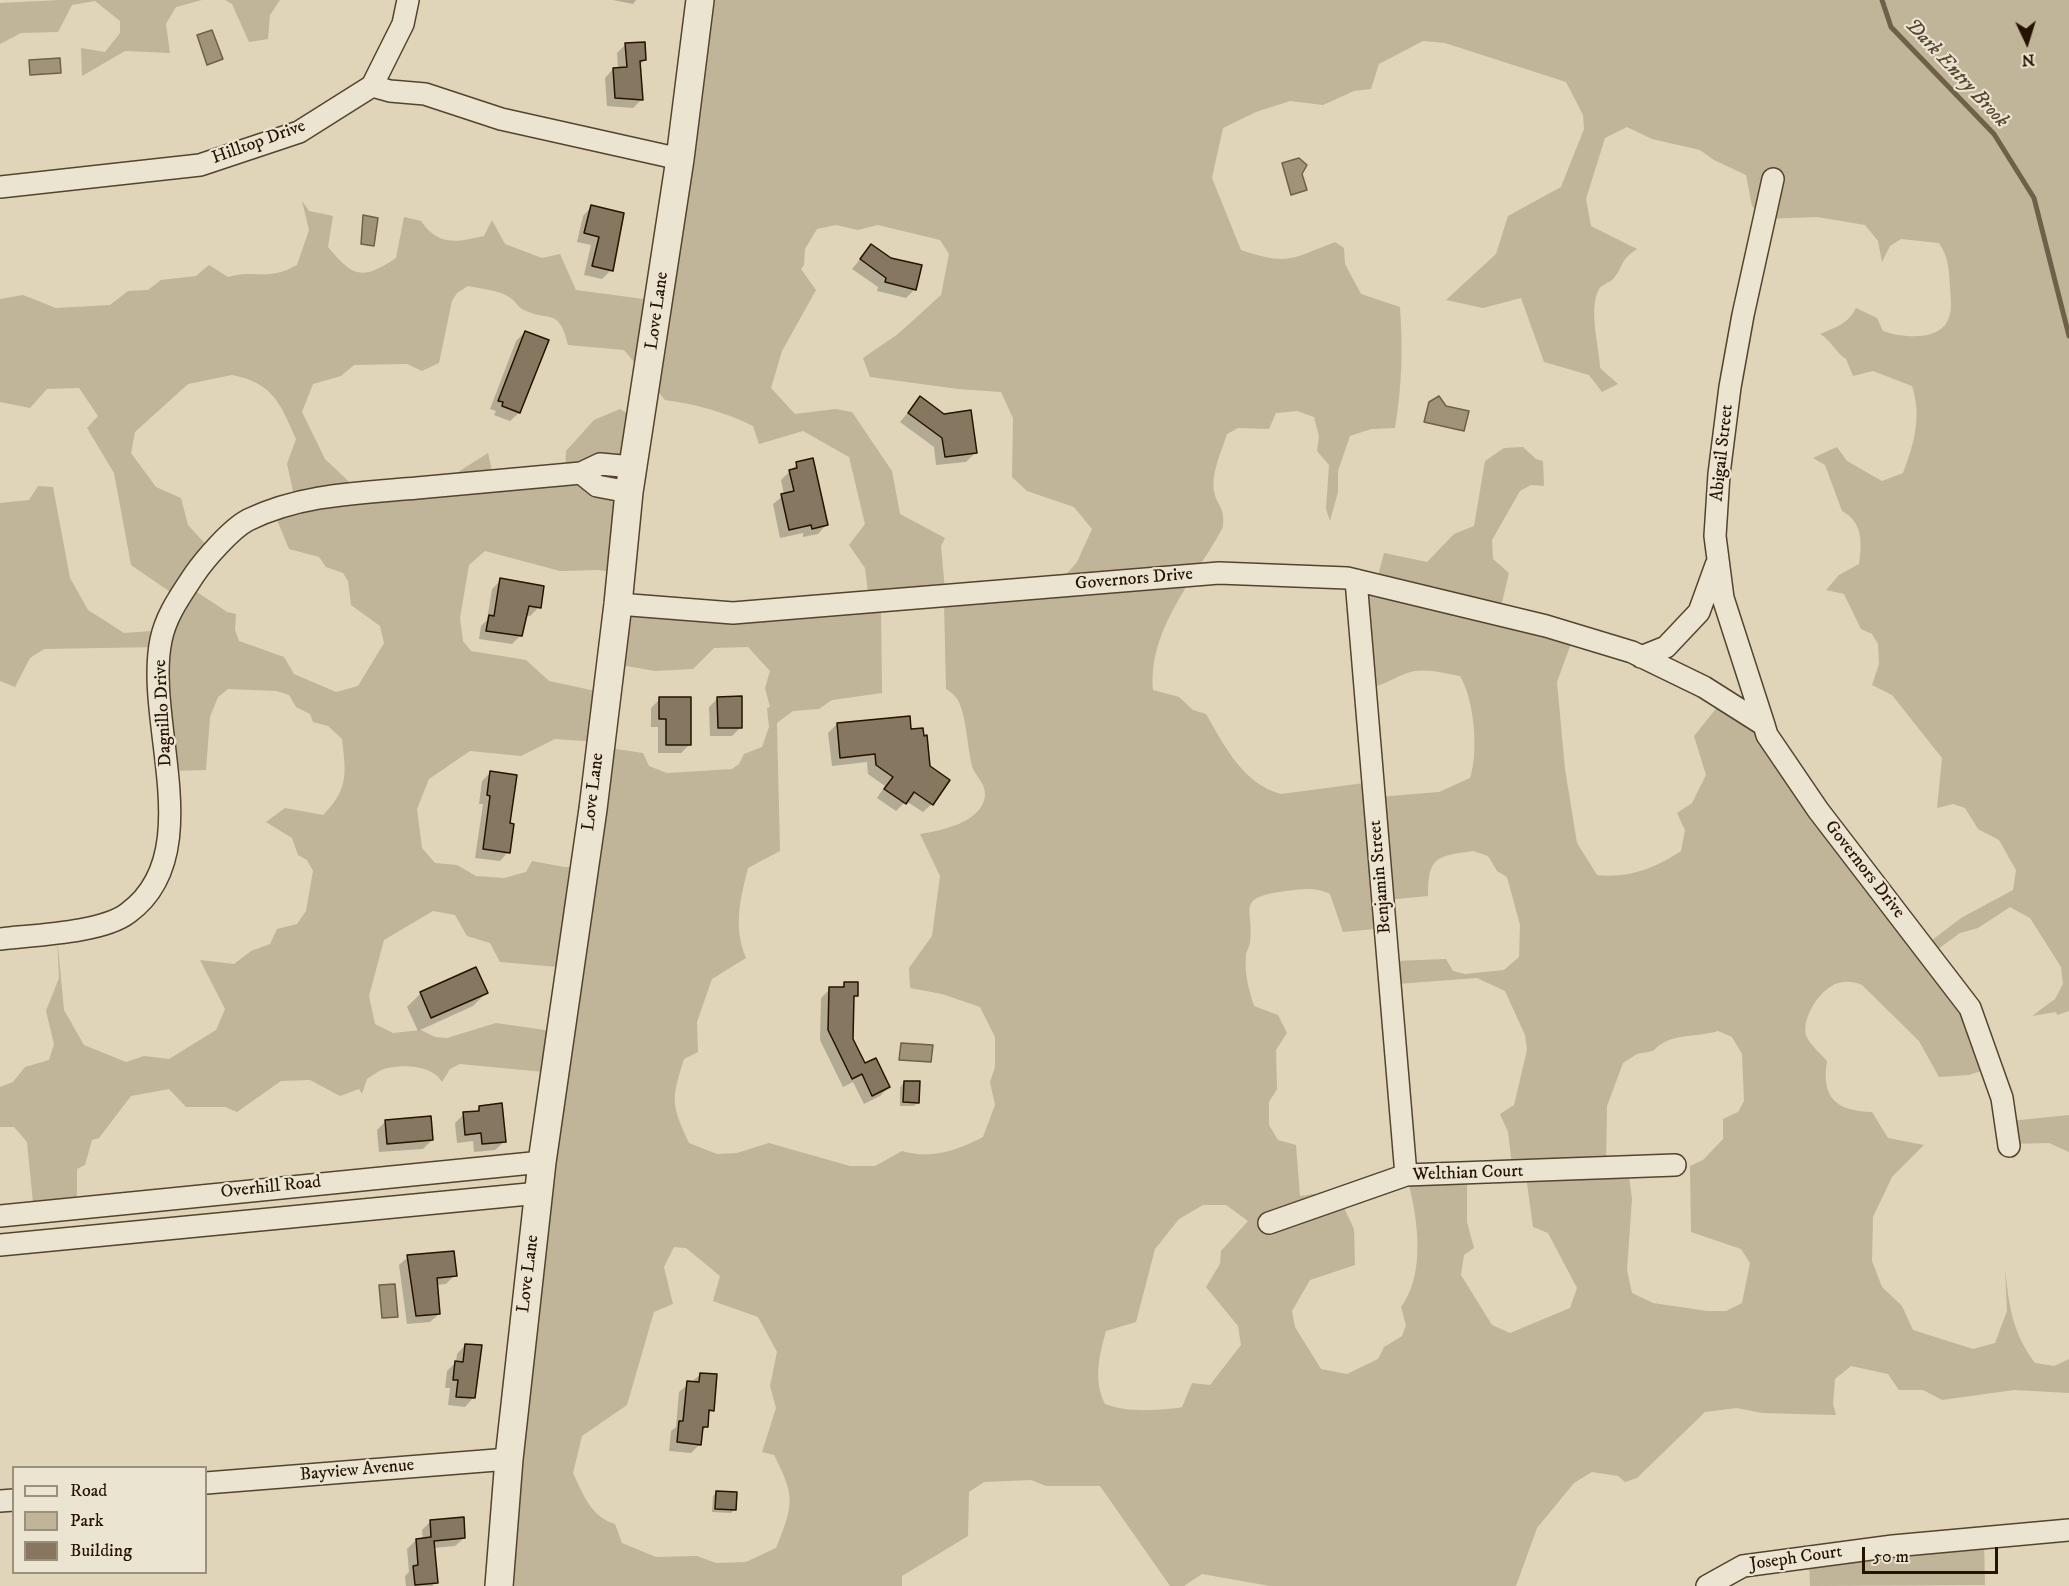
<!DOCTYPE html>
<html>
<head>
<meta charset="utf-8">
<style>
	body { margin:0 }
	#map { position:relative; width:2069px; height:1586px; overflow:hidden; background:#e0d5b8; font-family:"IM FELL DW Pica",serif }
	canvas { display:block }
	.legend { position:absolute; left:12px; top:1466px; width:195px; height:108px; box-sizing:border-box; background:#ebe4d1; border:2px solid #9c907d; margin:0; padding:8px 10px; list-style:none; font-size:18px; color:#251300 }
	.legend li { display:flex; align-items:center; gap:12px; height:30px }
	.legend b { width:30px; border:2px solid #9c907d }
	.north { position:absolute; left:1997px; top:12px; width:60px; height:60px; -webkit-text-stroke:4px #ebe4d1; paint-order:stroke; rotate:176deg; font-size:16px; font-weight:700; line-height:24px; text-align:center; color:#251300 }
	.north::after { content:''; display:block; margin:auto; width:21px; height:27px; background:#251300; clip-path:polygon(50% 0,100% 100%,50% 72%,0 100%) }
	.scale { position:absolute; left:1862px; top:1547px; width:136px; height:27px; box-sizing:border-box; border:3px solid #251300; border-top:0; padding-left:8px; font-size:18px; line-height:21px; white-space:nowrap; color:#251300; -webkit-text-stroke:4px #ebe4d1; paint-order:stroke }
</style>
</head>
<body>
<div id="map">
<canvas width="2069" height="1586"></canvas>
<ul class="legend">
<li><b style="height:8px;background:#ebe4d1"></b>Road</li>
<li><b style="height:16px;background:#c0b499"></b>Park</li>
<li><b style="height:16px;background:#867860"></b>Building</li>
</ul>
<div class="north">N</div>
<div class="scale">50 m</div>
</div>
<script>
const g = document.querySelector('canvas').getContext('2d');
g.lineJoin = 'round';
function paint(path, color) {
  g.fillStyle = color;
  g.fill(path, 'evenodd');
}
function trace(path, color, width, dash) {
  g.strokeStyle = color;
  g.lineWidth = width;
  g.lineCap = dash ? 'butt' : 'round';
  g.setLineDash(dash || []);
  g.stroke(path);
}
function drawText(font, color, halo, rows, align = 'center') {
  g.font = font + ' "IM FELL DW Pica",serif';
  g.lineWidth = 4.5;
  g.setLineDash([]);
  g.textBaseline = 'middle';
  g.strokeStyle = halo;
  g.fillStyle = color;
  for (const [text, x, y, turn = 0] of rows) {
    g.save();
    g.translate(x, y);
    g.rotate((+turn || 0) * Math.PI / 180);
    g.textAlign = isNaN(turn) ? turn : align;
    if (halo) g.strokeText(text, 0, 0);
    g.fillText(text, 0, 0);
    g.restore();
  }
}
paint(new Path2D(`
	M60,0H202L176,7L166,24L170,53L125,51L82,76L81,48L105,52L120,33V21L95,1L72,5L58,32L21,33L0,44V3Z
	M225,0H280L270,15L268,39L249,42L232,4Z
	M702,0H2069V1011L2057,1015L2056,1012L2032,1016L2055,999L2063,984L2061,967L2030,918L2010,907L1978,928L1960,933L1937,950L1990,1068L1969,1075L1939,1077L1919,1041L1862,985C1852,981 1840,980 1830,987C1817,995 1802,1019 1806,1035C1809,1044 1821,1054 1827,1061C1821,1098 1836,1111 1872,1112L1888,1138L1924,1145L1892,1177L1873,1217L1872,1261L1882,1287L1902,1306L1913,1330L1973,1349L1995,1343L2007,1311L2005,1268C2009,1306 2012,1332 2035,1363L2054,1366L2069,1359V1393L2014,1390L1942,1400L1923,1390H1899L1888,1374L1851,1366L1835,1379L1833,1404L1836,1415L1762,1413L1737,1408L1705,1412L1637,1478L1625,1482L1618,1476L1592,1472L1574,1483L1537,1528L1516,1586H1270L1202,1574L1184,1586H1170L1100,1486H1046L1031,1480L984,1482L969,1492L968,1536L902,1576V1586H501L544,1072L460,1064L450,1069L442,1082C432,1065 403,1064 384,1069C378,1071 372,1076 367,1079L362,1094L359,1089L340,1096L310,1080L281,1081L237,1112L225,1107H186L169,1089L131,1096L99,1138L92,1140L85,1165L77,1169V1211L34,1213L27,1142L14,1127H0V1087L13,1082L25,1067L49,1060L54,1044L46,1011L59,978L57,936L64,1010L84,1045L126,1062L144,1056L169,1059L216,1030L225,1009L200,960L234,964L251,951L270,944L277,929L297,924L306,911L313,871L307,860L298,855L292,838L266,822L285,808L323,815C349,789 346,773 342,739L328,726L313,722L310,714L296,707L289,695L277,691L228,689L218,697L210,717L206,770L169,771L160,647L44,649L30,658L15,687L0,681V503L29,500L38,486L53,487L70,578L88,610L124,633L165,630L179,598L131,565L114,473L87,428L98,416L79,388L47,389L30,408L0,402V299L23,295L56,308L110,305L128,291L148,290L161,280L196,276L209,265L228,277C257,269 266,282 297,265L309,230L302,201L309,211L333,216L328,247C353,277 362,281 396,258L404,217L421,221C439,247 457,242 484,236L492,220L505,244L542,258L560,254L576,290L651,300ZM1423,41L1445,43L1566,82L1583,115L1584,129L1561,187L1508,216L1496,254L1446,300L1483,308L1521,298L1544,362L1589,375L1602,392L1618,384L1600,368C1599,345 1588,309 1599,289C1602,284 1610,283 1614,278C1625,264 1619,261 1637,249L1591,226L1586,199L1605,138L1627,127L1652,139L1700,150L1714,160L1746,175L1752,206L1764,219L1817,217L1865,225L1878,241L1882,262L1890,246L1901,239L1939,243C1949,258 1949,270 1950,288C1951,300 1953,315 1945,325C1932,341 1899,337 1883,331L1877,318L1856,308C1848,324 1836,327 1820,334C1831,340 1835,352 1846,359L1853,376L1873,371L1912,386C1922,417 1914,444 1903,473L1882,481L1847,461L1837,447L1813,458L1825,465L1842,511C1863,522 1862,543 1859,564L1839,575L1826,590L1844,594L1861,629L1872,634L1878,644L1879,664L1872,685L1892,695L1942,758L1937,808L1953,804L1965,808L1978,829L1999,840L2016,870L2013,890L1961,918L1927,944L1761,723L1723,700L1694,736L1706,775L1692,803L1677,813L1685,830L1681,851C1656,868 1627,879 1597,875L1577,843L1565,769L1557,682L1573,638L1499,615L1509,573L1493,559L1492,540L1520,491L1531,485L1544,486L1543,461L1536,459L1523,447L1504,448L1485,461L1474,526L1454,534L1427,562L1384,553L1376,583L1358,585L1366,688C1383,686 1392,679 1407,673C1423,667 1443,673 1460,676C1474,699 1479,751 1470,778L1439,792L1377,797L1372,782L1281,794C1243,784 1224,745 1206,714L1193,710L1179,697L1153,690C1148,628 1196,578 1223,527C1225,505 1217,507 1214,491C1211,473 1222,450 1227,434L1238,428L1269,429L1276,413L1297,411L1314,417L1319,436L1317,451L1329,465L1326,509L1330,521L1338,492V471L1350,436L1371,429L1395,428C1402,385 1403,351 1400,307L1361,294L1345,264L1344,248L1335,242C1291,259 1288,266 1241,250L1212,178L1223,128L1256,112L1290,101L1323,105L1354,91L1371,89L1379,64ZM836,225L858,230L878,225L940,240L949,254L941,295L898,334L863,358L870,377L958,389L1001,392L1013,418L1012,477L1027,491L1074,507L1092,529L1077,562L1052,591L946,601L941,546L945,538L900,514L892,471L852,412L835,409L795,414L771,388L782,351L816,290L801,269L804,265L805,249L817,229ZM468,286C481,289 501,290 512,299C516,302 518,307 522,309C549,323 559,306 568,345L624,350L665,400C695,404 725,412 753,426L759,444L803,431L849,457L865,524L849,545L865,568L869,601L621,610L615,664L655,671L693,669L714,648L748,647L770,671L765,688L770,707L767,708L769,727L762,747L744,754L739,764L732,769L667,773L649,766L643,753L602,747L584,867H564L532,861L526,872L504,878L476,876L457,865L435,863L422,848L417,809L429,779L470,751L521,756L555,739L599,742L605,693L549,681L526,660L471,651L463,641L460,618L469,565L485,551L560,571L599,570L623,574L646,424L620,409L594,420L566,451L565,476L494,480L488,453L433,488L362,494L325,459L302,412L313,384L341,376L354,365L407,364L422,371L439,363L452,301L457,293ZM232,375C273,383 280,403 296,439L287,464L296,504L275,515L289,549L319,557L326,567L343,573L348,581L351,605L380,626L384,643L358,686L336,692L294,674L284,657L239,641L235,630L236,614L227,612L191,588L211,550L188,525L181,498L156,487L131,453L135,432L188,384ZM944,603L946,689C952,693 955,695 959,702C967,721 967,746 972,766C975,776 986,783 985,796C982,822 941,831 920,834L940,876L932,936L909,968L910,988L942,994L980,1007L995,1037V1067L990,1082L995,1105L983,1137C958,1150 931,1160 902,1151L875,1166H850L769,1143L737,1153L717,1154L689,1143C671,1104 671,1100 684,1059L698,1052L697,1022L712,979L746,958C733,927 740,900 748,868L780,851L777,723L793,711L819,709L832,700L882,693L881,606ZM1473,851L1488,856L1497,871L1507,877L1520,925L1519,957L1504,970L1465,974L1453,971L1446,959L1394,961L1397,984L1477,978L1505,991L1525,1035L1527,1050L1514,1105L1500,1114L1508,1132L1513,1173L1526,1176L1533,1227L1548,1233L1577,1288L1570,1308L1510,1333L1492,1325L1461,1275L1464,1255L1474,1248L1467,1222V1175L1407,1178C1418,1216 1426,1274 1401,1307L1406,1325L1402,1336L1384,1347L1378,1359L1347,1374L1321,1369L1295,1327L1292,1311L1310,1280L1355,1265L1354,1229L1336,1191L1300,1196L1296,1145L1278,1140L1269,1125V1102L1277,1089L1276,1050L1287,1033L1278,1015L1254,1006C1249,989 1244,974 1246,956C1246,952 1249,948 1250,943C1255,908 1233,898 1286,891C1303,889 1314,887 1330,894L1343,932L1385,928L1386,900L1428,896C1428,857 1436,856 1473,851ZM433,911L455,915L467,936L490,943L500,962L569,968L552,1031L496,1023L447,1038L435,1037L421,1030L393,1033L375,1024L369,996L384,940ZM1718,1031L1732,1037L1742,1054L1744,1101L1738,1112L1723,1119V1139L1703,1160L1690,1166L1691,1232L1741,1249L1750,1263L1742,1303L1726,1311H1707L1653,1303L1632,1293L1627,1270L1632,1199L1628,1168L1606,1167L1607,1106L1623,1063L1637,1054L1653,1051C1670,1032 1696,1038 1718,1031ZM1203,1205H1226L1248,1221L1221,1251L1220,1264L1206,1287L1238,1326L1241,1345L1210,1385L1192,1383L1182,1407L1178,1408C1154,1410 1128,1413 1105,1404C1093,1380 1099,1356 1106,1331L1136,1322L1155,1249L1179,1219ZM674,1247L686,1248L720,1276L713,1301L758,1317L777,1352L770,1386L776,1408L762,1452L774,1455C795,1496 794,1504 776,1548L746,1562L716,1563L697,1556L656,1557L622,1543L615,1524C591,1517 583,1494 573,1473L582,1436L627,1405L654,1312L673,1304L664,1267Z
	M2069,1115V1152L2049,1143L2009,1144L2010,1121Z
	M1984,1541L1985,1585L1810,1586L1809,1559Z`), '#c0b499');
const water = new Path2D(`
	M212,30L223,59L207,65L197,35Z
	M60,58L61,73L30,75L29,60Z
	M1299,158L1307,165L1302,174L1307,190L1291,195L1282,163Z
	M363,215L378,218L374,246L361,244Z
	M1439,396L1446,406L1469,411L1464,431L1424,422L1429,402Z
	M901,1043L933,1045L931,1062L899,1060Z
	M395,1284L398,1317L382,1318L379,1285Z`);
paint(water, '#a09379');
trace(water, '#6f6049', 1.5);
paint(new Path2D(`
	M613,0H636L633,4Z
	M626,44L645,60L639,65L642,99L633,108L607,106L605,78L613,69H618L617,53Z
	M591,207L611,270L602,279L584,275L591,245L577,242L583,216Z
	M871,246L915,289L906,298L877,291L878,287L852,269Z
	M525,332L519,413L510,421L494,415L496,411L490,409L516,341Z
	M920,398L944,416L975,453L966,462L936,465L934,447L900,422Z
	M797,464L826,525L818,534L803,537V533L780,538L773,504L784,495L781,480Z
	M501,580L539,607L530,616L525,615L520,636L512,644L479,639L481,626L487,620L492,589Z
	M718,698L741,727L732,736H710L709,707Z
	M660,699L690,744L681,753H658V727H651V708Z
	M837,724L910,730L932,804L923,812L906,801L896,811L877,798L885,786L868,774L867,762L832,766L828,733Z
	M491,772L508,824V852L500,861L475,858L483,804H479L482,781Z
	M845,983L856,995L852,999V1039L864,1065L889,1087L880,1096L864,1104L853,1082L843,1087L820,1040L821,998L830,989H839Z
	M421,993H486L473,1006L418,1031L407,1007Z
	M904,1083L918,1102L914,1106H900V1087Z
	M480,1107L504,1142L495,1150L474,1152L473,1141L457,1143L455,1123L464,1114L474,1113Z
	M386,1121L432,1140L423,1149L379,1152L377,1130Z
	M408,1257L455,1275L446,1284L436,1285L439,1314L430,1322L407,1324L399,1265Z
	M465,1345L473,1398L465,1407L448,1405L450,1388H445L447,1371L456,1362L457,1354Z
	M701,1374L712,1410L708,1415L706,1427L701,1432L700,1444L691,1453L669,1451L671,1431L676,1427L679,1392Z
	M717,1492L735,1509L731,1513L712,1512L713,1496Z
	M431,1521L464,1538L455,1546L433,1548L436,1582L432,1586H406L405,1576L409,1572L407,1549L416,1540L423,1539L422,1530Z`), '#0003');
trace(new Path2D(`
	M1882,0L1891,27L1994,134L2034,198L2069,336`), '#6f6049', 5);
const building = new Path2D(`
	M645,42L646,60L640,61L643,100L615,98L613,68L627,67L625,43Z
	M591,205L624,213L613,271L592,266L599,237L584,233Z
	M871,244L891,258L922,265L916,290L885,282L886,278L860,259Z
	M525,331L549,340L520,413L502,406L503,402L498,401Z
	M920,396L944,414L971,410L977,453L945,457L942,438L908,413Z
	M813,458L828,525L812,529L811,525L789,530L781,494L794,491L789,470L797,468L796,462Z
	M500,578L544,586L541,608L529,606L522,636L486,631L489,615L494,616Z
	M742,696V728H718L717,697Z
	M659,697H691V745H666V719H659Z
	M910,716L911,729L923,728L924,736L927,735L930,766L950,780L933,805L914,792L906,804L884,789L893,777L876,765L875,754L840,758L837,723Z
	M490,771L517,775L510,823L514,824L510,853L483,849L490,796L487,795Z
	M476,967L488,993L431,1018L420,992Z
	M844,982H858V996H854L853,1039L865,1063L876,1058L890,1087L872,1096L862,1074L852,1079L828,1030L829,987H844Z
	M904,1081H920L919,1103L903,1102Z
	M502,1103L506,1142L482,1144L481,1133L465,1135L463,1112L479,1111V1106Z
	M431,1116L433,1140L387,1144L385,1120Z
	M454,1251L457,1276L437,1278L440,1314L416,1316L407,1255Z
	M465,1344L482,1345L475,1398L456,1397L458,1380H453L455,1361L463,1362Z
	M700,1373L717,1374L714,1411L709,1410L708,1427H703L701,1445L677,1442L679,1421H683L687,1381L699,1382Z
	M716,1491L737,1492L736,1510L715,1509Z
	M464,1517L465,1538L434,1541L438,1583L415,1585L413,1566L418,1565L416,1539L431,1537L430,1520Z`);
paint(building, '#867860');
trace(building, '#251300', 1.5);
const minor = new Path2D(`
	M372,86L403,24L408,0
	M0,187L200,165L299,132L372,86L390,91L425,94L501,119L680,159
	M581,473L597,486L629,492
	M1356,580L1406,1175
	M618,604L733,613L1219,573L1347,578L1546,626L1632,652L1704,687L1764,725L1767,735L1818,810L1970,1008L2002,1098L2009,1146
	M1641,657L1666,647L1699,612L1716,565
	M1764,725L1723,598L1715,536L1719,474L1730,387L1743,315L1773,179
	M0,939C34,935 102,933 128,913C209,854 144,722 161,640C166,615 181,595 194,575C205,559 231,529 248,520C301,494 360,493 417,488C472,483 527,478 581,473L600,464L633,467
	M0,1216L542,1162
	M1269,1223L1406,1175L1675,1165
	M0,1245L539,1193
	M206,1483L509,1459
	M0,1501L14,1500
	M1707,1586L1743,1566L1893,1546L2069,1530`);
const tertiary = new Path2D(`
	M499,1586L509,1459L542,1162L593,809L618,604L629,492L680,159L700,0`);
trace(minor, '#54442e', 24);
trace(tertiary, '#54442e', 30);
trace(minor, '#ebe4d1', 21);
trace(tertiary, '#ebe4d1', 27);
drawText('18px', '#251300', '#ebe4d1', [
	["Hilltop Drive",259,143,-20],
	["Love Lane",658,311,-82],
	["Abigail Street",1723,453,-84],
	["Governors Drive",1134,580,-5],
	["Dagnillo Drive",164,713,-93],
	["Love Lane",594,792,-83],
	["Governors Drive",1864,870,52],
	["Benjamin Street",1381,877,-95],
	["Welthian Court",1468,1174,-2],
	["Overhill Road",271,1188,-6],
	["Love Lane",529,1274,-83],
	["Bayview Avenue",357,1471,-5],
	["Joseph Court",1796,1559,-8]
]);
drawText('italic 20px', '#564630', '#ebe4d1', [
	["Dark Entry Brook",1956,74,47]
]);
</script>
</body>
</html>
